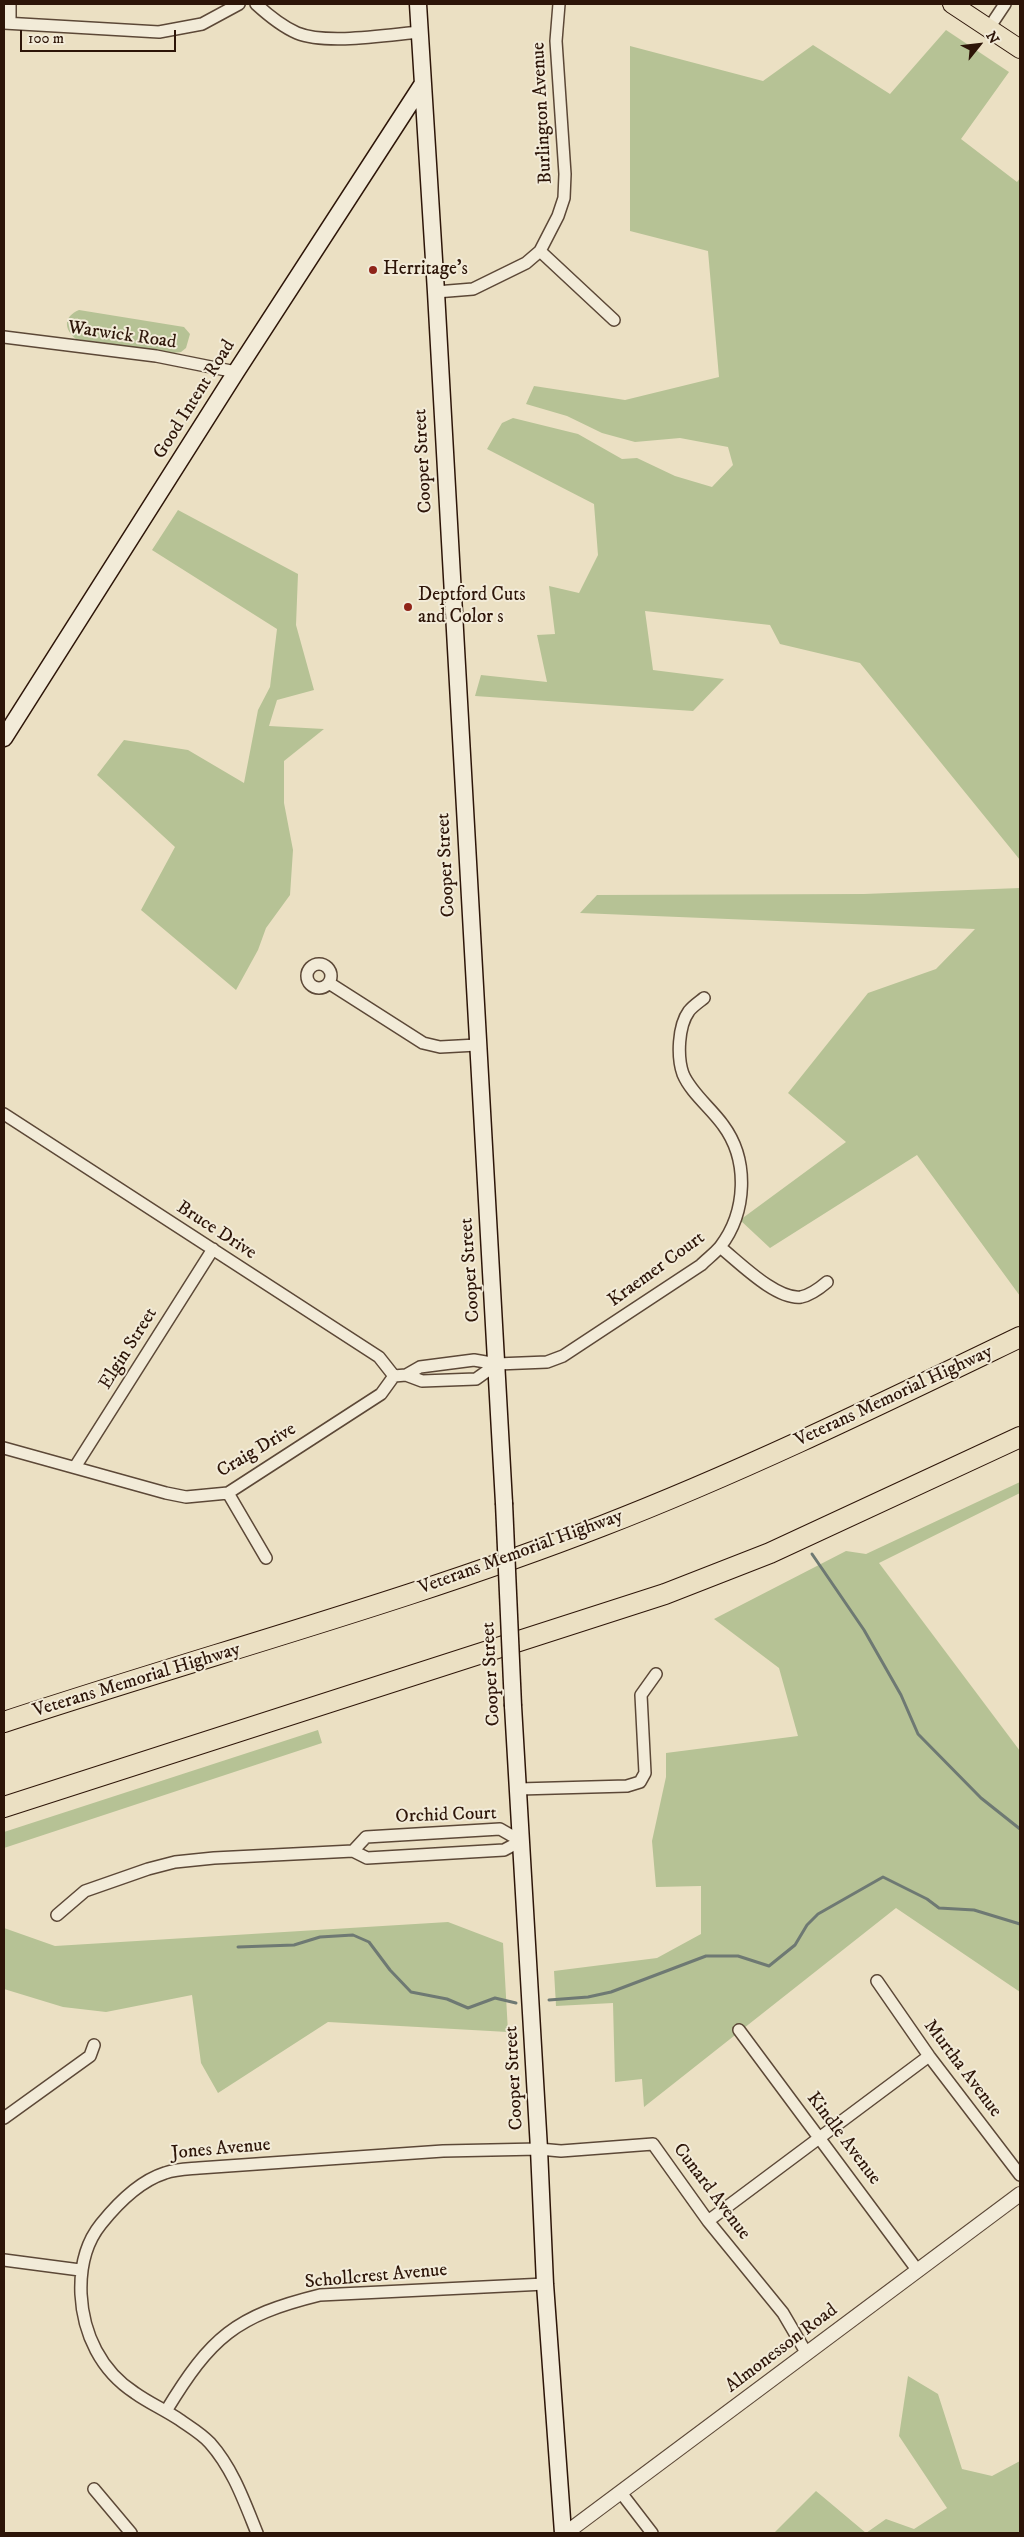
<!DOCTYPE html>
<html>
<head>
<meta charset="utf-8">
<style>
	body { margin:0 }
	#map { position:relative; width:1024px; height:2537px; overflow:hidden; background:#ebe0c3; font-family:"IM FELL DW Pica",serif }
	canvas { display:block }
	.frame { position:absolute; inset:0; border:5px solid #2d1508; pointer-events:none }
	.north { position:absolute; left:954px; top:20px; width:50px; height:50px; -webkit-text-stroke:4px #f2ebd8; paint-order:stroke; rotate:61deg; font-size:14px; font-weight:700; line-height:20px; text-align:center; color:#2d1508 }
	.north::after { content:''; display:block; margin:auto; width:18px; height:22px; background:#2d1508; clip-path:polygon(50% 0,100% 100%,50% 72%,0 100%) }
	.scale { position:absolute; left:20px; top:30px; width:156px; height:22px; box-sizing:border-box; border:2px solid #2d1508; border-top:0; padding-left:6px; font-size:15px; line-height:18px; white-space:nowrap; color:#2d1508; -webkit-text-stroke:4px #f2ebd8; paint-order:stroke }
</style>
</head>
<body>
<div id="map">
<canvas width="1024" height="2537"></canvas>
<div class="frame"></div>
<div class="north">N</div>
<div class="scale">100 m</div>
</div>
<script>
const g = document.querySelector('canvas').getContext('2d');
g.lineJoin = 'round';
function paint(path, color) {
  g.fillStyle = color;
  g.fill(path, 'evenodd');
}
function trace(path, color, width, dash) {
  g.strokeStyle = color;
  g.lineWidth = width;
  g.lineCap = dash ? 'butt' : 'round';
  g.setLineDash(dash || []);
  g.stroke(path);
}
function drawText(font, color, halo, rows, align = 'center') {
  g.font = font + ' "IM FELL DW Pica",serif';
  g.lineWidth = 4;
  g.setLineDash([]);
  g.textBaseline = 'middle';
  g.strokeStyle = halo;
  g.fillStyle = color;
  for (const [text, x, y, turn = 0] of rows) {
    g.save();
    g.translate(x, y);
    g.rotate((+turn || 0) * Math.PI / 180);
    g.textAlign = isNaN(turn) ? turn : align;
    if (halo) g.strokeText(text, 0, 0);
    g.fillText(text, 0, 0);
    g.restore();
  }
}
paint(new Path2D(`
	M946,30L1009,72L961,139L1017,182L1020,178V860L860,663L780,644L770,625L645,611L653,670L724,679L693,711L475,696L481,675L547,682L537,635L555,634L549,586L579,593L598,555L594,504L487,449L502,423L513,418L578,434L622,459L637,458L675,476L712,487L733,465L728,447L680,438L635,442L602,433L567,416L526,404L534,386L625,400L719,377L708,251L630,231V46L763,81L813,45L890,94Z
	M79,310L184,327L190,334L186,348L181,352L173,353L76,339C64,329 63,317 79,310Z
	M178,510L298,574L296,625L314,690L277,700L269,726L324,729L284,761V803L293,850L290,895L266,928L258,950L236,990L141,910L175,847L97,775L124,740L188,750L244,783L258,710L270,687L277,629L152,550Z
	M1020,888V1296L917,1155L770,1248L740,1220L846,1142L788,1093L868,993L936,969L975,929L580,913L597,895L864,894Z
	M1020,1482V1493L879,1563L1020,1751V1992L896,1908L644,2107L642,2079L615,2082L613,2003L556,2006L554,1971L657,1958L701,1934V1886L656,1887L652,1841L666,1777V1753L798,1736L779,1668L714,1619L846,1551L866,1554Z
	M318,1730L322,1743L4,1848V1832Z
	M448,1922L503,1943L508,2032L328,2022L218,2093L201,2063L192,1995L106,2012L63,2007L4,1989V1928L55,1946Z
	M908,2376L938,2394L962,2469L992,2476L1020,2461V2533H774L816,2491L866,2533L886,2519L914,2529L947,2508L899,2436Z`), '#b6c295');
trace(new Path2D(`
	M812,1554L864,1630L901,1695L918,1734L981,1798L1020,1829
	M238,1947L294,1945L320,1937L353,1935L369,1942L390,1970L411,1992L447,1999L468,2008L495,1998L516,2003
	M549,2000L588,1997L611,1992L706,1956H738L769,1966L795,1945L807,1925L818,1914L883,1877L927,1899L939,1908L974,1910L1020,1924`), '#6e7973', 3);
const minor = new Path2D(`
	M10,4V23
	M256,4C268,15 281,26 297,33C326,45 387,35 420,32
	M4,23L159,32L202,24L239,4
	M989,28L1005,4
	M540,251L614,320
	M436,292L473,289L526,263L540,251L558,216L564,198L565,174L556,41L559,4
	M4,337L156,356L236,372
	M307 976a12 12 0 1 1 24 0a12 12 0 1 1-24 0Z
	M329,983L423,1043L440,1047L477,1045
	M4,1114L379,1357L394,1376L406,1375L420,1367L474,1360L497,1364L547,1362L563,1356L701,1265C707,1259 715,1253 720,1247C747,1212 749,1160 723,1125C711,1108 691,1093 683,1074C677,1057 678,1026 689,1011C693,1006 699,1002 704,998
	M720,1247C739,1262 776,1300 801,1297C811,1295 820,1288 827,1282
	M406,1375L422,1381L476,1379L497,1364
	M4,1448L166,1493L186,1497L228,1493L381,1394L394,1376
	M75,1467L213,1249
	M228,1493L266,1558
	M519,1789L627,1786L640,1782L645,1773L641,1695L656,1674
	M353,1851L366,1837L500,1829L521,1841
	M57,1915L85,1891L148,1869L175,1862L214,1858L353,1851L367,1858L504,1850L521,1841
	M877,1981L929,2056L1020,2175
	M739,2030L918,2271
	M4,2118L90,2056L94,2045
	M708,2221L929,2056
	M4,2260L80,2270
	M166,2411C211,2337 235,2316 320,2295L545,2284
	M94,2489L131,2533
	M622,2494L652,2533
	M257,2533C244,2501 233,2469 210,2443C202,2434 190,2427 180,2420C165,2410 149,2403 135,2393C101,2371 83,2334 81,2294C80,2269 84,2245 101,2224C117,2204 140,2181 165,2173C176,2169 188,2169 199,2168L443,2151L539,2149L561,2151L653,2144L708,2221L783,2313L807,2354`);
const tertiary = new Path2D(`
	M566,2533L1020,2194`);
const secondary = new Path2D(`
	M418,4L436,292L504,1503
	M4,738L236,372L422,85
	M513,1706L539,2149L545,2284L563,2533`);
const primary = new Path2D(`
	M952,4L1020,49`);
const motorway = new Path2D(`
	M4,1722C203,1656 406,1602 602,1526C744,1471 883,1403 1020,1337
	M4,1807L665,1594L770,1553L1020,1437`);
trace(minor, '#5c4837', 14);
trace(tertiary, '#5c4837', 16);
trace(secondary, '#2d1508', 19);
trace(primary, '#2d1508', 20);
trace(motorway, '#2d1508', 22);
trace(minor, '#f2ebd8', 11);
trace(tertiary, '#f2ebd8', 14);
trace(secondary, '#f2ebd8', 16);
trace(primary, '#ebe0c3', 18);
trace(motorway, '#ebe0c3', 20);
const secondaryBridge = new Path2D(`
	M504,1503L513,1706`);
trace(secondaryBridge, '#2d1508', 19, []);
trace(secondaryBridge, '#f2ebd8', 16);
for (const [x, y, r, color] of [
	[373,270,5,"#8f2418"],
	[408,607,5,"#8f2418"]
]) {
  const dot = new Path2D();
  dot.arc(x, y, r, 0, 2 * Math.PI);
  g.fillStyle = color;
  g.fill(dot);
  trace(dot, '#f2ebd8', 2);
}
drawText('19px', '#2d1508', '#f2ebd8', [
	["Burlington Avenue",543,113,-93],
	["Warwick Road",122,336,8],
	["Good Intent Road",195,400,-58],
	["Cooper Street",424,461,-93],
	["Cooper Street",447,865,-93],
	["Bruce Drive",216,1231,33],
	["Cooper Street",471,1270,-94],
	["Kraemer Court",657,1270,-36],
	["Elgin Street",129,1349,-58],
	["Veterans Memorial Highway",894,1397,-25],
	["Craig Drive",257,1451,-31],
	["Veterans Memorial Highway",521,1553,-20],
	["Cooper Street",492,1674,-93],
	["Veterans Memorial Highway",137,1681,-17],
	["Orchid Court",446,1816,-2],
	["Murtha Avenue",962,2069,53],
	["Cooper Street",515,2078,-93],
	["Kindle Avenue",843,2139,53],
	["Jones Avenue",221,2150,-5],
	["Cunard Avenue",711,2192,53],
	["Schollcrest Avenue",376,2277,-5],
	["Almonesson Road",782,2349,-37]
]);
drawText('19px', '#2d1508', '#f2ebd8', [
	["Herritage's",383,270],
	["Deptford Cuts",418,596],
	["and Color s",418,618]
], 'left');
</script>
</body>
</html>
